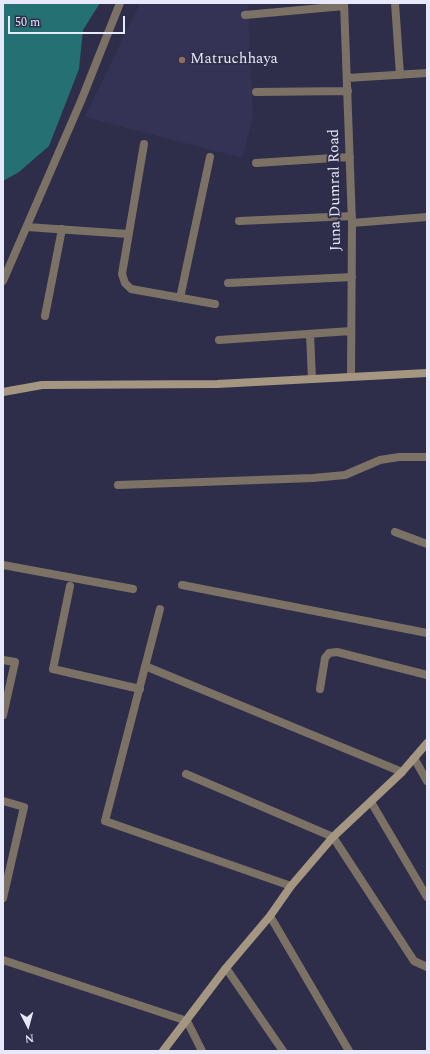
<!DOCTYPE html>
<html>
<head>
<meta charset="utf-8">
<style>
	body { margin:0 }
	#map { position:relative; width:430px; height:1054px; overflow:hidden; background:#2e2e4a; font-family:Spectral,serif }
	canvas { display:block }
	.frame { position:absolute; inset:0; border:4px solid #e7e8fa; pointer-events:none }
	.north { position:absolute; left:8px; top:1006px; width:40px; height:40px; -webkit-text-stroke:3px #2e2e4a; paint-order:stroke; rotate:174deg; font-size:11px; font-weight:700; line-height:16px; text-align:center; color:#e7e8fa }
	.north::after { content:''; display:block; margin:auto; width:14px; height:18px; background:#e7e8fa; clip-path:polygon(50% 0,100% 100%,50% 72%,0 100%) }
	.scale { position:absolute; left:8px; top:16px; width:117px; height:18px; box-sizing:border-box; border:2px solid #e7e8fa; border-top:0; padding-left:5px; font-size:12px; line-height:14px; white-space:nowrap; color:#e7e8fa; -webkit-text-stroke:3px #2e2e4a; paint-order:stroke }
</style>
</head>
<body>
<div id="map">
<canvas width="430" height="1054"></canvas>
<div class="frame"></div>
<div class="north">N</div>
<div class="scale">50 m</div>
</div>
<script>
const g = document.querySelector('canvas').getContext('2d');
g.lineJoin = 'round';
function paint(path, color) {
  g.fillStyle = color;
  g.fill(path, 'evenodd');
}
function trace(path, color, width, dash) {
  g.strokeStyle = color;
  g.lineWidth = width;
  g.lineCap = dash ? 'butt' : 'round';
  g.setLineDash(dash || []);
  g.stroke(path);
}
function drawText(font, color, halo, rows, align = 'center') {
  g.font = font + ' Spectral,serif';
  g.lineWidth = 4;
  g.setLineDash([]);
  g.textBaseline = 'middle';
  g.strokeStyle = halo;
  g.fillStyle = color;
  for (const [text, x, y, turn = 0] of rows) {
    g.save();
    g.translate(x, y);
    g.rotate((+turn || 0) * Math.PI / 180);
    g.textAlign = isNaN(turn) ? turn : align;
    if (halo) g.strokeText(text, 0, 0);
    g.fillText(text, 0, 0);
    g.restore();
  }
}
paint(new Path2D(`
	M140,3H248L253,118L242,158L85,117Z`), '#343356');
paint(new Path2D(`
	M3,3H100L83,30L79,69L49,146L19,172L3,181Z`), '#247072');
trace(new Path2D(`
	M344,3L352,223L351,377
	M395,3L400,75
	M245,15L344,6
	M347,78L427,73
	M256,92L348,91
	M144,144L122,274L125,283L131,289L215,304
	M256,163L350,157
	M239,221L352,216
	M352,223L427,217
	M27,227L128,234
	M3,281L81,101L120,3
	M228,283L352,277
	M180,298L210,157
	M45,316L62,229
	M310,334L312,379
	M219,340L351,331
	M118,485L313,478L345,475L380,460L399,457H427
	M395,532L427,544
	M3,565L133,589
	M182,585L427,633
	M70,586L53,669L140,689
	M160,609L105,821L291,886
	M3,660L15,662L3,715
	M145,666L402,772
	M320,689L325,658L329,653L337,652L427,675
	M414,758L427,781
	M186,774L333,837L414,961L427,967
	M3,801L24,807L3,898
	M371,802L427,897
	M270,916L349,1051
	M3,960L187,1021L202,1051
	M226,968L283,1051`), '#7b7265', 8);
trace(new Path2D(`
	M3,392L42,385L217,384L427,373
	M163,1051L226,968L270,916L291,886L333,837L402,772L427,743`), '#a59682', 8);
for (const [x, y, r, color] of [
	[182,60,4,"#8d6e63"]
]) {
  const dot = new Path2D();
  dot.arc(x, y, r, 0, 2 * Math.PI);
  g.fillStyle = color;
  g.fill(dot);
  trace(dot, '#2e2e4a', 1.5);
}
drawText('15px', '#e7e8fa', '#2e2e4a', [
	["Matruchhaya",190,60]
], 'left');
drawText('15px', '#e7e8fa', '#2e2e4a', [
	["Juna Dumral Road",336,190,-91]
]);
</script>
</body>
</html>
